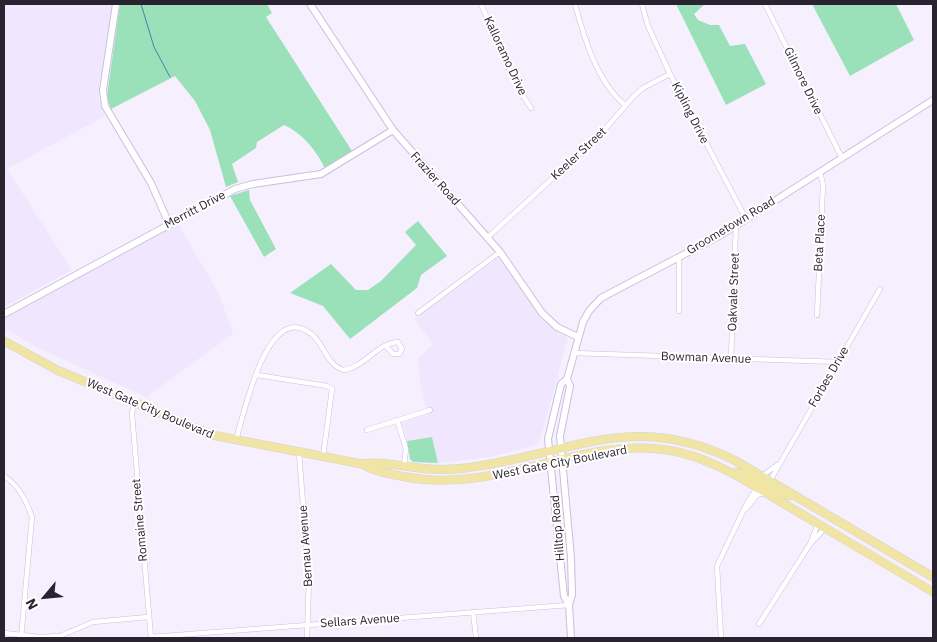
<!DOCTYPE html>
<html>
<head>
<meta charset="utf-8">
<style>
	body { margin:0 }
	#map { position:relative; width:937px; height:642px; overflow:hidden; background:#f6f0fe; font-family:"IBM Plex Sans",sans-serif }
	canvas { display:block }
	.frame { position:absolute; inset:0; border:5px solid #292330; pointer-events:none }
	.north { position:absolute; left:20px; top:572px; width:50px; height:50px; -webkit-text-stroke:4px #fff; paint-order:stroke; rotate:242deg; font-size:14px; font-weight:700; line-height:20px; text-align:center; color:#292330 }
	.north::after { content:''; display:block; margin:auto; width:18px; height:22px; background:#292330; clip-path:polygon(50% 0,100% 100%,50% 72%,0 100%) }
</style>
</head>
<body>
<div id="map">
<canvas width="937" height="642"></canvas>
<div class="frame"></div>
<div class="north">N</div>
</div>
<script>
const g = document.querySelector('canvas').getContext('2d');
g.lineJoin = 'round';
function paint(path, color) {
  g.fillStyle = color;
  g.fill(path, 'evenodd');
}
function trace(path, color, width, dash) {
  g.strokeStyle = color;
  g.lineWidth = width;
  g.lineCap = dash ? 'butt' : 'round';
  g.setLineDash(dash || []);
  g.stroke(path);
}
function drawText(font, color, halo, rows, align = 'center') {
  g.font = font + ' "IBM Plex Sans",sans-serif';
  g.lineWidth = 4;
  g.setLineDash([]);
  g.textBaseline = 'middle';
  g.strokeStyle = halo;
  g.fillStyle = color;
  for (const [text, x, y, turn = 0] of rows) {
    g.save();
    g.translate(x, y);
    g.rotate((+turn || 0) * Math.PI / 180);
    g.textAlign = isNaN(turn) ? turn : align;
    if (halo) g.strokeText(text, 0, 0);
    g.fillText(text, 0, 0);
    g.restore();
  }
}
paint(new Path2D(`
	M5,4H112L113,14L99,86V101L105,116L7,169L72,270L4,307Z
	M178,224L219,294L233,334L151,393L148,398L36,347L4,328V318Z
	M498,258L511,273L542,320L568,338L540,440L536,445L490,457L438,463L432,437L407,441L402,424L403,422L427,414L420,379L418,359L433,344L414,319Z`), '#f0e6fe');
paint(new Path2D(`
	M120,4H267L272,13L266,17L352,151L325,169C318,152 301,132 284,125L257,142L256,148L232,164L238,182L226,187L210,130L195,101L175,76L111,109L107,97L108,88Z
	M676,4H705L694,14L698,20L710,25H719L730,46L745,44L766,84L726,105Z
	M812,4H896L914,40L850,76Z
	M249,190L250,200L276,249L264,257L230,196Z
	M418,221L447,256L421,275L417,288L350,339L323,306L290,293L331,264L356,290H368L381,281L416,245L405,232Z
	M432,437L438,463L413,462L410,459L407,441Z`), '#9ae1ba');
trace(new Path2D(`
	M141,4L154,47L170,77`), '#4185aa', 1);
const street = new Path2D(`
	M481,4L516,85L531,108
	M575,4C584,38 597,82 625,105
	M642,4L648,26L670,74L746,219
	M765,4L842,158
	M488,237L599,136L634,96L643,88L670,74
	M679,257V311
	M418,313L500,252
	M817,315L823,185L820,172
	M574,353L838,362
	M731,358L736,225
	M257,375L327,386L332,389L323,457
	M134,402L132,414L151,638
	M397,420L406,449L404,466
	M367,430L430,410
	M236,440C244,414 266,306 307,331C324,340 324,363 343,370C364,368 377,343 398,342L402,349L399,354H393L386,346
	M299,453L309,580L307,638
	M4,476C19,486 26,500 32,517L21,638
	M762,476L777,465
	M770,481L880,289
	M746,509L757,495L764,493
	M811,543L825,528
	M473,612L476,638
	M759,624L810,544L818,524
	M4,633L39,637L60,636L93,622L148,617
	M151,637L569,605
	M721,638L717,566L747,503L757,488`);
const secondary = new Path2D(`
	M116,4L103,90L105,106L151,183L169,224
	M310,4L393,130L500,252L542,313L557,327L578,337
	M4,314L235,189L253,184L321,174L393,130
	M567,379L570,386L560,436L571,558L572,595L569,605L571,638
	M569,605L564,596L548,439L561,384L567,379L583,322L589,311L601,298L721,235L933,100`);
const primary = new Path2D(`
	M4,341L57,370L212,435L362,464C376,472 390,474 406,477C499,494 579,437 667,450C714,457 753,486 793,509C840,537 886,564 933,592
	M362,464C381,461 400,466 419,468C434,470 450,470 465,468C568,456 631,408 736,461L933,577
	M736,472L759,481H770
	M757,488L765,487L790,496`);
trace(street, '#cbbdde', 5.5);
trace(secondary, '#cbbdde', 8);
trace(primary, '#d4d3d6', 9);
trace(street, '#fff', 4.5);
trace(secondary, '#fff', 6);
trace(primary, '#f1e5a6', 8);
drawText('12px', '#292330', '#fff', [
	["Kalloramo Drive",505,56,65],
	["Gilmore Drive",803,81,64],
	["Kipling Drive",690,113,63],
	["Keeler Street",579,154,-43],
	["Frazier Road",435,179,48],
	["Merritt Drive",195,210,-28],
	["Groometown Road",731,226,-31],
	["Beta Place",820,243,-87],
	["Oakvale Street",734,292,-88],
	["Bowman Avenue",706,358,2],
	["Forbes Drive",829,377,-60],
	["West Gate City Boulevard",150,409,23],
	["West Gate City Boulevard",560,463,-11],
	["Romaine Street",140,520,-95],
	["Hilltop Road",558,528,-95],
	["Bernau Avenue",306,546,-94],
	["Sellars Avenue",360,621,-4]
]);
</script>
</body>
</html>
